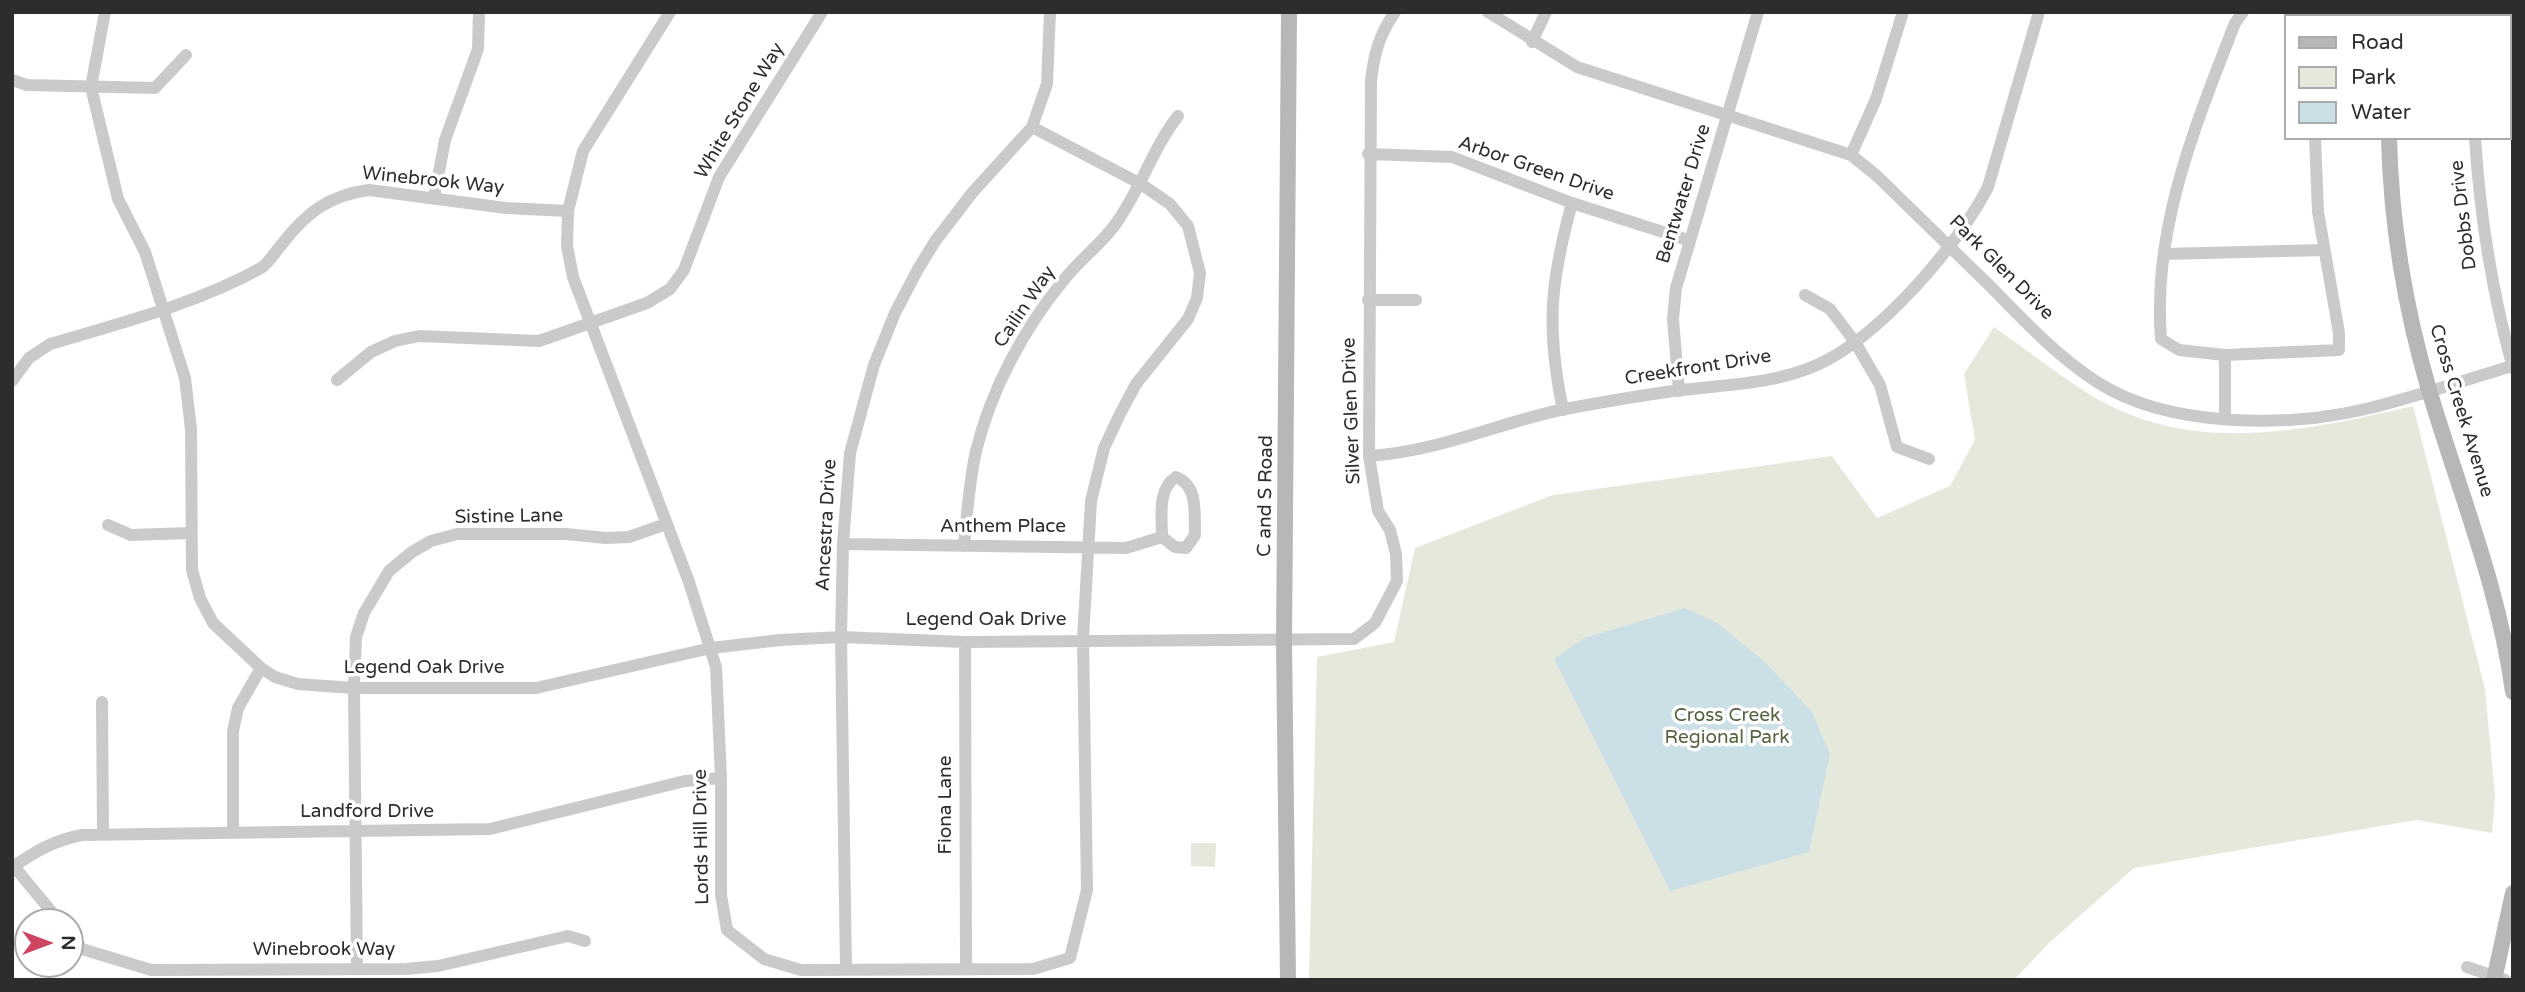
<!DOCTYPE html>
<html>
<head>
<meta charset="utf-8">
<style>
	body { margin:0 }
	#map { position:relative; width:2525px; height:992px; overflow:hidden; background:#fff; font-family:"Varela Round",sans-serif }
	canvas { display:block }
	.frame { position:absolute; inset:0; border:14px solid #2d2d2d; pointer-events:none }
	.legend { position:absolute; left:2284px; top:14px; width:228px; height:126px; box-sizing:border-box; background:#fff; border:2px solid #ababab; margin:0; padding:9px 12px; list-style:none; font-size:21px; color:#2d2d2d }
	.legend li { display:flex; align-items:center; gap:14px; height:35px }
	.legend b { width:35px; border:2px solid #ababab }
	.north { position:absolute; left:14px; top:908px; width:70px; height:70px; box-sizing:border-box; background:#fff; border:2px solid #ababab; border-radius:50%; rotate:90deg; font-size:19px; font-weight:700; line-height:28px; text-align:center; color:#2d2d2d }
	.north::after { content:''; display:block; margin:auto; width:24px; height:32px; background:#ce4561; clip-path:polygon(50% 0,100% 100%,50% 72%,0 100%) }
</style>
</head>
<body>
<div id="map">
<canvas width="2525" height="992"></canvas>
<div class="frame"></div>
<ul class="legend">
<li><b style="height:9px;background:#b7b7b7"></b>Road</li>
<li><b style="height:19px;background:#e5e9dc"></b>Park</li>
<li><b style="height:19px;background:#cbdfe6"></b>Water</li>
</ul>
<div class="north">N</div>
</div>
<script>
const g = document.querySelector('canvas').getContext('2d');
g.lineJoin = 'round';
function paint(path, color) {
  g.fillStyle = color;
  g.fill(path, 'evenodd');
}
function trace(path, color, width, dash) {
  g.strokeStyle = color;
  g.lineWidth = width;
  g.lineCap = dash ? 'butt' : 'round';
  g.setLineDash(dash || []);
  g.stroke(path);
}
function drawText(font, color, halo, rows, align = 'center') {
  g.font = font + ' "Varela Round",sans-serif';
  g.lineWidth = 7;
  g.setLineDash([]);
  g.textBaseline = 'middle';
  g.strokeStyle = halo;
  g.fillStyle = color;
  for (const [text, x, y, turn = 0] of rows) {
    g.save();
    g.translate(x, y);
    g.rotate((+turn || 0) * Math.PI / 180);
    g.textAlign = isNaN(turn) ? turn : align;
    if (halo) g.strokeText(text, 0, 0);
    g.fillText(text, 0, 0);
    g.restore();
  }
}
paint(new Path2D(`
	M1994,327C2029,351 2073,387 2109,405C2205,454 2314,429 2413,406L2485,689L2495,796L2492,833L2417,820L2134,868L2049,943L2014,980H1309L1317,657L1394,642L1415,548L1553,495L1832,456L1877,518L1950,486L1975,440L1964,374Z
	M1191,843H1216L1215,867L1191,866Z`), '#e5e9dc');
paint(new Path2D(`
	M1685,608L1717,623L1765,662L1812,712L1830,754L1809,852L1670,891L1554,659L1584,638Z`), '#cbdfe6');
trace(new Path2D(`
	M105,12L91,87L118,199L145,252L185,378L191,429L192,570L200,598L213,623L261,668L275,677L298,684L354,688H536L711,648L780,640L841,637L965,642L1354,639L1375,623L1397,581L1396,554L1390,530L1378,511L1369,456L1371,81C1374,54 1379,35 1395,12
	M1488,12L1577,67L1851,155L1877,176C1915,213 1953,250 1991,287C2024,321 2057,356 2097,382C2168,428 2289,428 2370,408C2418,396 2465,380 2512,366
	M2243,12L2235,23C2196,124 2152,228 2161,339L2179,350L2225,355L2339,350V333L2318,212L2315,138
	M2321,16L2322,12
	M2481,16L2482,12
	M1532,42L1546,12
	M12,80L27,85L155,88L186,55
	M2509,121H2513
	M2475,138C2480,217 2492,292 2513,368
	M1368,154L1452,157L1572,203L1688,240
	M1851,155L1876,99L1903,12
	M434,198L445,140L478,49L479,12
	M568,211L583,151L670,12
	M2164,254L2324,250
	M1805,295L1830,309L1855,342L1880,385L1897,447L1929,459
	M1368,300H1416
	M2225,355V419
	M337,380L371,352L395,341L419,336L539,341L647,303L670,289L684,270L719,177L822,12
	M12,381L29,358L50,344C121,323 196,304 261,268C269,263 275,252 282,244C306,213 329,195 369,190L506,208L568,211L567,246L573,277L689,582L716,667L721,778V895L727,930L764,959L801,970L1033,969L1070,958L1087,890L1083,639L1091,501L1104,448L1120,414L1136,384L1188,319L1197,298L1200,273L1188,226L1170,204L1141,184L1032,127
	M1679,391L1673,319L1676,288L1758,12
	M1563,410C1546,328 1550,283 1572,203
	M1369,456C1441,451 1497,423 1565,409C1603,402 1642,395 1681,390C1726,385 1774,384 1817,365C1878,338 1958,246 1988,187L2039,12
	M108,525L131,535L189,533
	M843,544L1126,548L1162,537L1175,547L1186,548L1195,535C1194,514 1199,486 1176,477C1157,489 1162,517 1162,537
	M964,546C967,515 969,482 976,451C991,390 1023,330 1063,281C1079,260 1102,244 1117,222C1141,188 1153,148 1178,116
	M965,642L966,969
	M102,702L103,834
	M233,832V731L238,708L261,668
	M12,864L60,922
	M14,866C36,851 55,840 82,835L490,829L685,781L721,778
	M70,934L82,949L151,970L406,969L438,966L568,936L585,941
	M2467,967L2505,980
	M357,969L354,688L356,637L364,613L389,571L412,552L431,541L457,534H566L606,538L629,537L666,524
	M846,970L841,637L843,544L850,453L874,365L895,313L918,269L936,240L972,193L1032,127L1047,84L1050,12`), '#cacaca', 12);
trace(new Path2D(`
	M2394,16L2395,12
	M2389,138C2391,224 2405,308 2429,390C2459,491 2499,587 2513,692
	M1288,980L1284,642L1289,12
	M2494,980L2513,893`), '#b7b7b7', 16);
drawText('19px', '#2d2d2d', '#fff', [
	["White Stone Way",740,111,-59],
	["Arbor Green Drive",1536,169,19],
	["Winebrook Way",433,181,6],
	["Bentwater Drive",1684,194,-73],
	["Dobbs Drive",2464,215,-97],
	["Park Glen Drive",2001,268,45],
	["Cailin Way",1025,307,-56],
	["Creekfront Drive",1698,368,-9],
	["Silver Glen Drive",1352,411,-92],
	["Cross Creek Avenue",2461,411,73],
	["C and S Road",1266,496,-89],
	["Sistine Lane",509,517,-1],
	["Ancestra Drive",827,525,-87],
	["Anthem Place",1003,527],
	["Legend Oak Drive",986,620],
	["Legend Oak Drive",424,668],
	["Fiona Lane",946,805,-90],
	["Landford Drive",367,812],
	["Lords Hill Drive",702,837,-91],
	["Winebrook Way",324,950]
]);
drawText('19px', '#556340', '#fff', [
	["Cross Creek",1727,716],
	["Regional Park",1727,738]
]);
</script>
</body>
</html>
